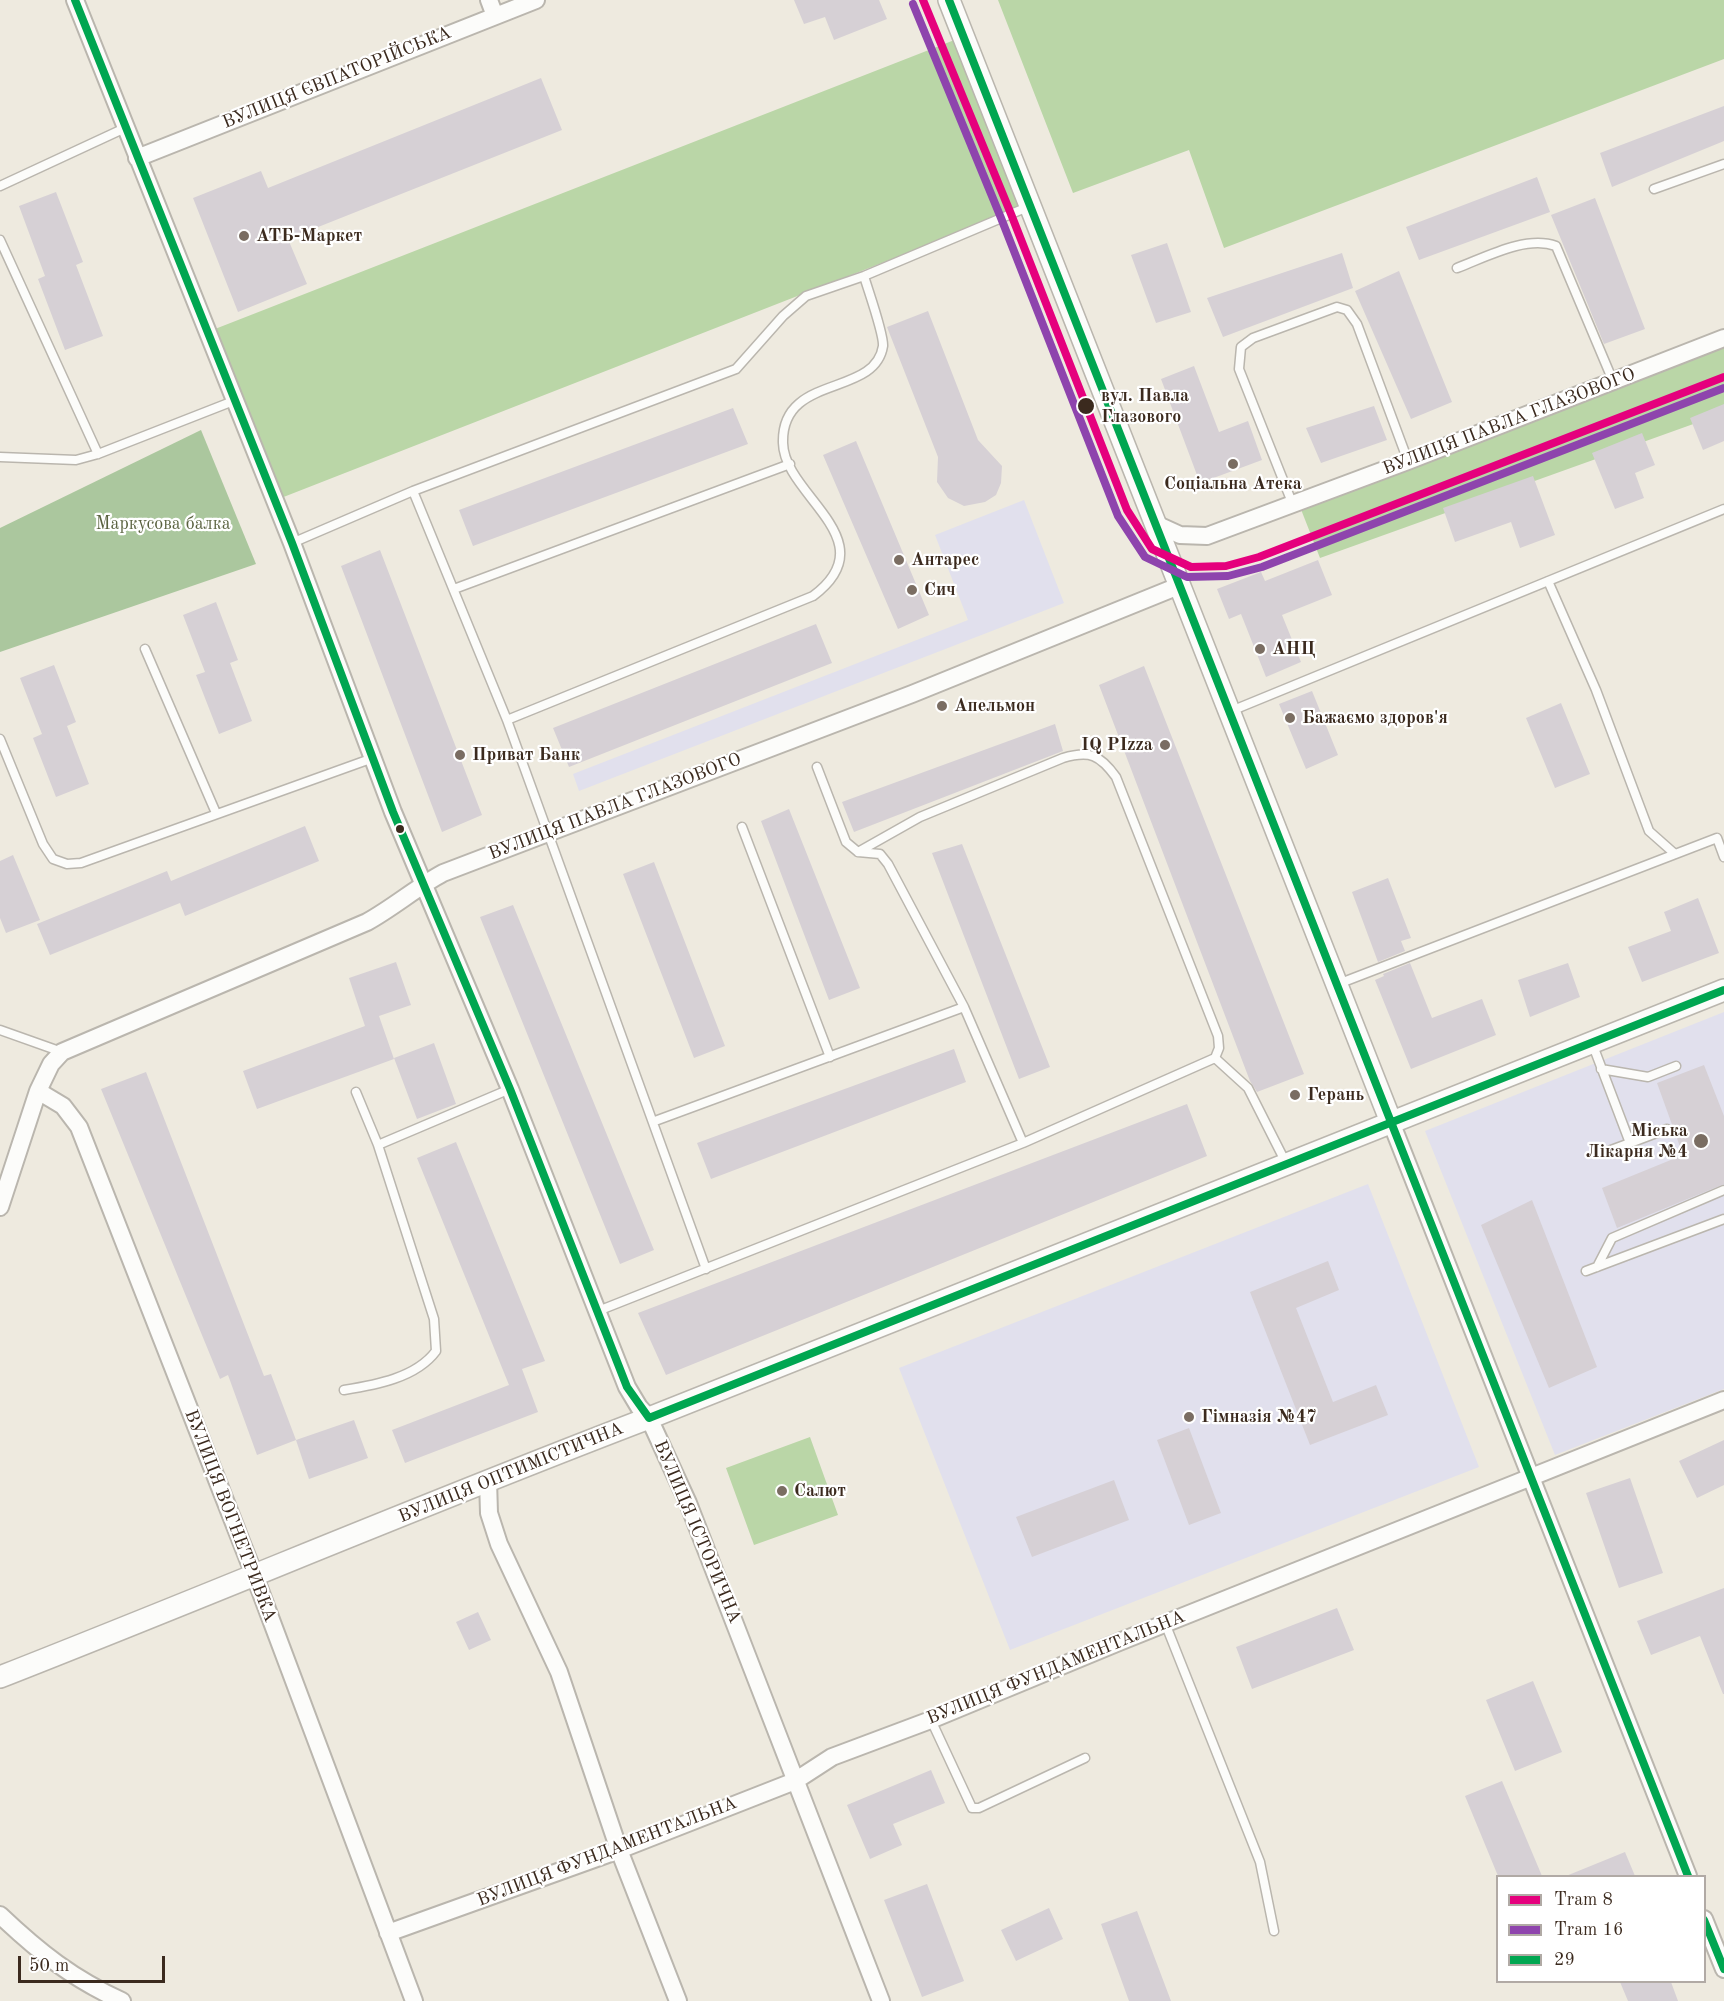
<!DOCTYPE html>
<html>
<head>
<meta charset="utf-8">
<style>
	body { margin:0 }
	#map { position:relative; width:1724px; height:2001px; overflow:hidden; background:#eeeadf; font-family:"Old Standard TT",serif }
	canvas { display:block }
	.legend { position:absolute; left:1496px; top:1875px; width:210px; height:108px; box-sizing:border-box; background:#fff; border:2px solid #b1aaa5; margin:0; padding:8px 10px; list-style:none; font-size:18px; color:#3b2a1e }
	.legend li { display:flex; align-items:center; gap:12px; height:30px }
	.legend b { width:30px; border:2px solid #b1aaa5 }
	.scale { position:absolute; left:18px; top:1956px; width:147px; height:27px; box-sizing:border-box; border:3px solid #3b2a1e; border-top:0; padding-left:8px; font-size:18px; line-height:21px; white-space:nowrap; color:#3b2a1e; -webkit-text-stroke:4px #fff; paint-order:stroke }
</style>
</head>
<body>
<div id="map">
<canvas width="1724" height="2001"></canvas>
<ul class="legend">
<li><b style="height:8px;background:#e5007d"></b>Tram 8</li>
<li><b style="height:8px;background:#8e44ad"></b>Tram 16</li>
<li><b style="height:8px;background:#00a651"></b>29</li>
</ul>
<div class="scale">50 m</div>
</div>
<script>
const g = document.querySelector('canvas').getContext('2d');
g.lineJoin = 'round';
function paint(path, color) {
  g.fillStyle = color;
  g.fill(path, 'evenodd');
}
function trace(path, color, width, dash) {
  g.strokeStyle = color;
  g.lineWidth = width;
  g.lineCap = dash ? 'butt' : 'round';
  g.setLineDash(dash || []);
  g.stroke(path);
}
function drawText(font, color, halo, rows, align = 'center') {
  g.font = font + ' "Old Standard TT",serif';
  g.lineWidth = 4.5;
  g.setLineDash([]);
  g.textBaseline = 'middle';
  g.strokeStyle = halo;
  g.fillStyle = color;
  for (const [text, x, y, turn = 0] of rows) {
    g.save();
    g.translate(x, y);
    g.rotate((+turn || 0) * Math.PI / 180);
    g.textAlign = isNaN(turn) ? turn : align;
    if (halo) g.strokeText(text, 0, 0);
    g.fillText(text, 0, 0);
    g.restore();
  }
}
paint(new Path2D(`
	M1024,500L1064,603L579,791L573,774L968,620L935,535Z
	M1724,1012V1389L1555,1455L1425,1131Z
	M1368,1184L1479,1467L1010,1650L899,1368Z`), '#e1e0ed');
paint(new Path2D(`
	M998,0H1724V59L1224,248L1189,150L1073,193Z
	M957,39L1025,207L281,498L215,329Z
	M1724,330V413L1320,558L1295,494Z
	M810,1437L838,1515L754,1545L726,1468Z`), '#bad6a7');
paint(new Path2D(`
	M201,430L256,564L0,652V528Z`), '#abc79e');
paint(new Path2D(`
	M794,0H879L887,19L834,40L825,17L804,24Z
	M541,78L562,130L288,239L307,284L238,312L193,198L261,171L268,188Z
	M1724,106V141L1612,187L1600,153Z
	M1537,177L1550,212L1419,260L1406,227Z
	M56,192L83,262L76,265L103,336L65,350L38,279L45,276L19,206Z
	M1595,198L1645,329L1604,344L1551,215Z
	M1167,243L1191,312L1156,323L1131,255Z
	M1342,253L1353,288L1223,337L1207,298Z
	M1399,271L1452,402L1411,419L1355,291Z
	M928,311L978,440L1002,466L1001,483L996,495L985,502L964,506L948,498L937,482L938,457L887,327Z
	M1194,366L1219,432L1248,421L1262,460L1200,483L1161,379Z
	M1724,404V441L1703,450L1690,418Z
	M1374,406L1387,440L1321,463L1306,428Z
	M733,408L748,444L473,546L459,510Z
	M1642,433L1655,465L1635,473L1644,498L1615,509L1592,453Z
	M856,441L929,615L898,629L823,455Z
	M1533,476L1555,535L1520,548L1511,522L1455,542L1443,508Z
	M380,550L482,815L442,832L341,566Z
	M1318,560L1332,595L1282,615L1301,662L1266,677L1241,614L1229,619L1217,589L1261,572L1265,581Z
	M216,602L238,660L230,663L252,721L219,734L196,675L205,672L183,615Z
	M816,624L832,663L569,767L553,728Z
	M54,665L76,722L67,726L89,784L56,797L33,738L42,734L20,678Z
	M1144,666L1304,1074L1257,1092L1250,1081L1099,685Z
	M1312,691L1338,755L1306,769L1279,704Z
	M1561,703L1590,774L1555,788L1526,718Z
	M1055,724L1063,751L854,832L842,802Z
	M789,809L860,988L829,1000L761,821Z
	M305,826L319,861L185,916L180,903L50,955L37,924L167,871L171,881Z
	M962,844L1050,1067L1019,1079L932,853Z
	M13,855L40,920L6,933L0,918V861Z
	M654,862L725,1046L694,1058L623,874Z
	M1388,878L1411,938L1401,941L1405,951L1378,962L1352,892Z
	M1698,898L1719,953L1642,982L1628,947L1671,931L1664,912Z
	M513,905L654,1250L620,1264L480,917Z
	M396,962L411,1005L379,1016L394,1059L257,1109L243,1071L365,1026L349,978Z
	M1410,963L1432,1018L1482,999L1496,1035L1411,1069L1375,980L1384,976L1383,974Z
	M1568,963L1580,997L1530,1017L1518,980Z
	M434,1043L456,1104L417,1119L394,1058Z
	M954,1049L966,1082L711,1179L697,1143Z
	M1704,1065L1724,1116V1184L1617,1228L1602,1188L1683,1155L1657,1083Z
	M146,1072L264,1376L271,1374L296,1440L257,1455L228,1375L220,1379L101,1089Z
	M1187,1104L1207,1156L666,1375L638,1313Z
	M456,1142L545,1361L522,1369L538,1412L405,1463L392,1430L509,1385L417,1158Z
	M1532,1200L1597,1367L1549,1388L1481,1225Z
	M1328,1261L1339,1290L1296,1308L1333,1402L1376,1385L1388,1415L1310,1445L1250,1292Z
	M354,1420L368,1458L309,1479L296,1440Z
	M1189,1428L1221,1513L1189,1525L1157,1440Z
	M1724,1440V1485L1697,1498L1679,1461Z
	M1630,1478L1663,1573L1619,1588L1586,1493Z
	M1114,1480L1129,1520L1032,1557L1016,1517Z
	M1724,1588V1694H1723L1700,1636L1651,1655L1637,1621Z
	M1337,1608L1354,1650L1252,1689L1236,1647Z
	M478,1612L491,1640L469,1650L456,1622Z
	M1533,1681L1562,1752L1515,1771L1486,1700Z
	M931,1770L945,1803L893,1824L902,1845L870,1859L847,1805Z
	M1502,1781L1542,1876H1498L1465,1796Z
	M1625,1852L1635,1876H1566Z
	M927,1884L964,1981L922,1997L884,1900Z
	M1049,1908L1063,1939L1016,1961L1001,1930Z
	M1137,1911L1171,2001H1129L1101,1924Z
	M1620,1982H1671L1678,2001H1628Z`), '#d6d0d5');
const service = new Path2D(`
	M0,186L125,128
	M1654,189L1724,164
	M0,240L98,454
	M1457,268C1486,257 1526,235 1556,246L1613,381
	M0,457L76,460L98,454L236,400
	M413,491L507,720L706,1269
	M1293,505L1239,369L1241,347L1253,338L1337,307L1347,310L1357,324L1408,461
	M292,543L413,491L736,369L783,316L806,296L864,276L1030,206
	M1548,581L1596,690L1649,831L1675,854
	M454,589L790,464
	M145,649L216,813
	M1231,711L1724,509
	M507,720L813,596C888,540 784,496 783,443C781,373 875,398 883,346C884,334 868,290 864,276
	M0,739L43,844L53,859L67,864L81,863L373,758
	M817,767L846,842L858,852L880,854L888,864L964,1007L1023,1143
	M742,827L830,1057
	M858,852L920,817L1063,758C1090,750 1100,755 1116,777L1218,1036L1219,1048L1215,1058L1248,1088L1286,1163
	M1338,984L1717,838L1724,857
	M0,1030L62,1052
	M1592,1043L1630,1143L1667,1129
	M1601,1069L1648,1077L1676,1066
	M655,1121L964,1007
	M378,1145L510,1089
	M1611,1150L1630,1143
	M1597,1267L1612,1238L1724,1190
	M1586,1271L1724,1219
	M598,1311L1023,1143L1215,1058
	M344,1390C375,1385 416,1378 436,1351L434,1319L378,1145L356,1092
	M1165,1623L1260,1862L1274,1931
	M931,1720L972,1808H979L1085,1758`);
const minor = new Path2D(`
	M75,0L292,543L393,812L510,1089L627,1387L639,1407L649,1418L688,1503L881,2001
	M489,0L495,16
	M137,158L536,0
	M1158,525L1180,535L1207,536L1408,461L1724,338
	M1391,1122L1688,1876
	M0,1207L38,1091
	M488,1480L489,1513L499,1544L559,1672L619,1850L678,2001
	M0,1915C39,1952 73,1979 122,2001
	M1704,1919L1724,1969
	M388,1933L619,1850L795,1781L832,1757L928,1721L1119,1642L1724,1400
	M414,2001L255,1577L79,1127L63,1106L38,1091L51,1064L62,1052L367,922C394,907 417,887 443,873L912,694L1181,585`);
const tertiary = new Path2D(`
	M949,0L1391,1122
	M0,1677C217,1592 431,1501 649,1418L1724,990`);
trace(service, '#bab6ae', 11);
trace(minor, '#bab6ae', 20);
trace(tertiary, '#bab6ae', 24);
trace(service, '#fcfcfa', 8);
trace(minor, '#fcfcfa', 16);
trace(tertiary, '#fcfcfa', 21);
trace(new Path2D(`
	M75,0L292,543L393,812L510,1089L627,1387L649,1418L1724,990
	M949,0L1688,1876
	M1704,1920L1724,1969`), '#00a651', 8);
trace(new Path2D(`
	M923,0L1011,214L1127,510L1152,549L1191,567L1226,566L1259,557L1724,377`), '#e5007d', 8);
trace(new Path2D(`
	M913,4L1001,218L1118,516L1145,557L1187,577L1228,576L1262,567L1724,388`), '#8e44ad', 8);
for (const [x, y, r, color] of [
	[244,236,6,"#7a6d62"],
	[1086,406,9,"#3b2a1e"],
	[1233,464,6,"#7a6d62"],
	[899,560,6,"#7a6d62"],
	[912,590,6,"#7a6d62"],
	[1260,649,6,"#7a6d62"],
	[942,706,6,"#7a6d62"],
	[1290,718,6,"#7a6d62"],
	[1165,745,6,"#7a6d62"],
	[460,755,6,"#7a6d62"],
	[400,829,5,"#3b2a1e"],
	[1295,1095,6,"#7a6d62"],
	[1701,1141,8,"#7a6d62"],
	[1189,1417,6,"#7a6d62"],
	[782,1491,6,"#7a6d62"]
]) {
  const dot = new Path2D();
  dot.arc(x, y, r, 0, 2 * Math.PI);
  g.fillStyle = color;
  g.fill(dot);
  trace(dot, '#fff', 2);
}
drawText('18px', '#3b2a1e', '#fff', [
	["ВУЛИЦЯ ЄВПАТОРІЙСЬКА",337,78,-22],
	["ВУЛИЦЯ ПАВЛА ГЛАЗОВОГО",1509,422,-21],
	["ВУЛИЦЯ ПАВЛА ГЛАЗОВОГО",615,807,-21],
	["ВУЛИЦЯ ОПТИМІСТИЧНА",511,1473,-22],
	["ВУЛИЦЯ ВОГНЕТРИВКА",230,1516,69],
	["ВУЛИЦЯ ІСТОРИЧНА",697,1532,67],
	["ВУЛИЦЯ ФУНДАМЕНТАЛЬНА",1056,1668,-22],
	["ВУЛИЦЯ ФУНДАМЕНТАЛЬНА",607,1852,-21]
]);
drawText('bold 18px', '#3b2a1e', '#fff', [
	["АТБ-Маркет",256,236],
	["Соціальна Атека",1233,484,"center"],
	["Антарес",911,560],
	["Сич",924,590],
	["АНЦ",1272,649],
	["Апельмон",954,706],
	["Бажаємо здоров'я",1302,718],
	["IQ PIzza",1153,745,"right"],
	["Приват Банк",472,755],
	["Герань",1307,1095],
	["Міська",1688,1131,"right"],
	["Лікарня №4",1688,1152,"right"],
	["Гімназія №47",1201,1417],
	["Салют",794,1491]
], 'left');
drawText('bold 18px', '#3b2a1e', '#fff', [
	["вул. Павла",1101,396],
	["Глазового",1101,417]
], 'left');
drawText('18px', '#59613e', '#fff', [
	["Маркусова балка",163,524]
]);
</script>
</body>
</html>
